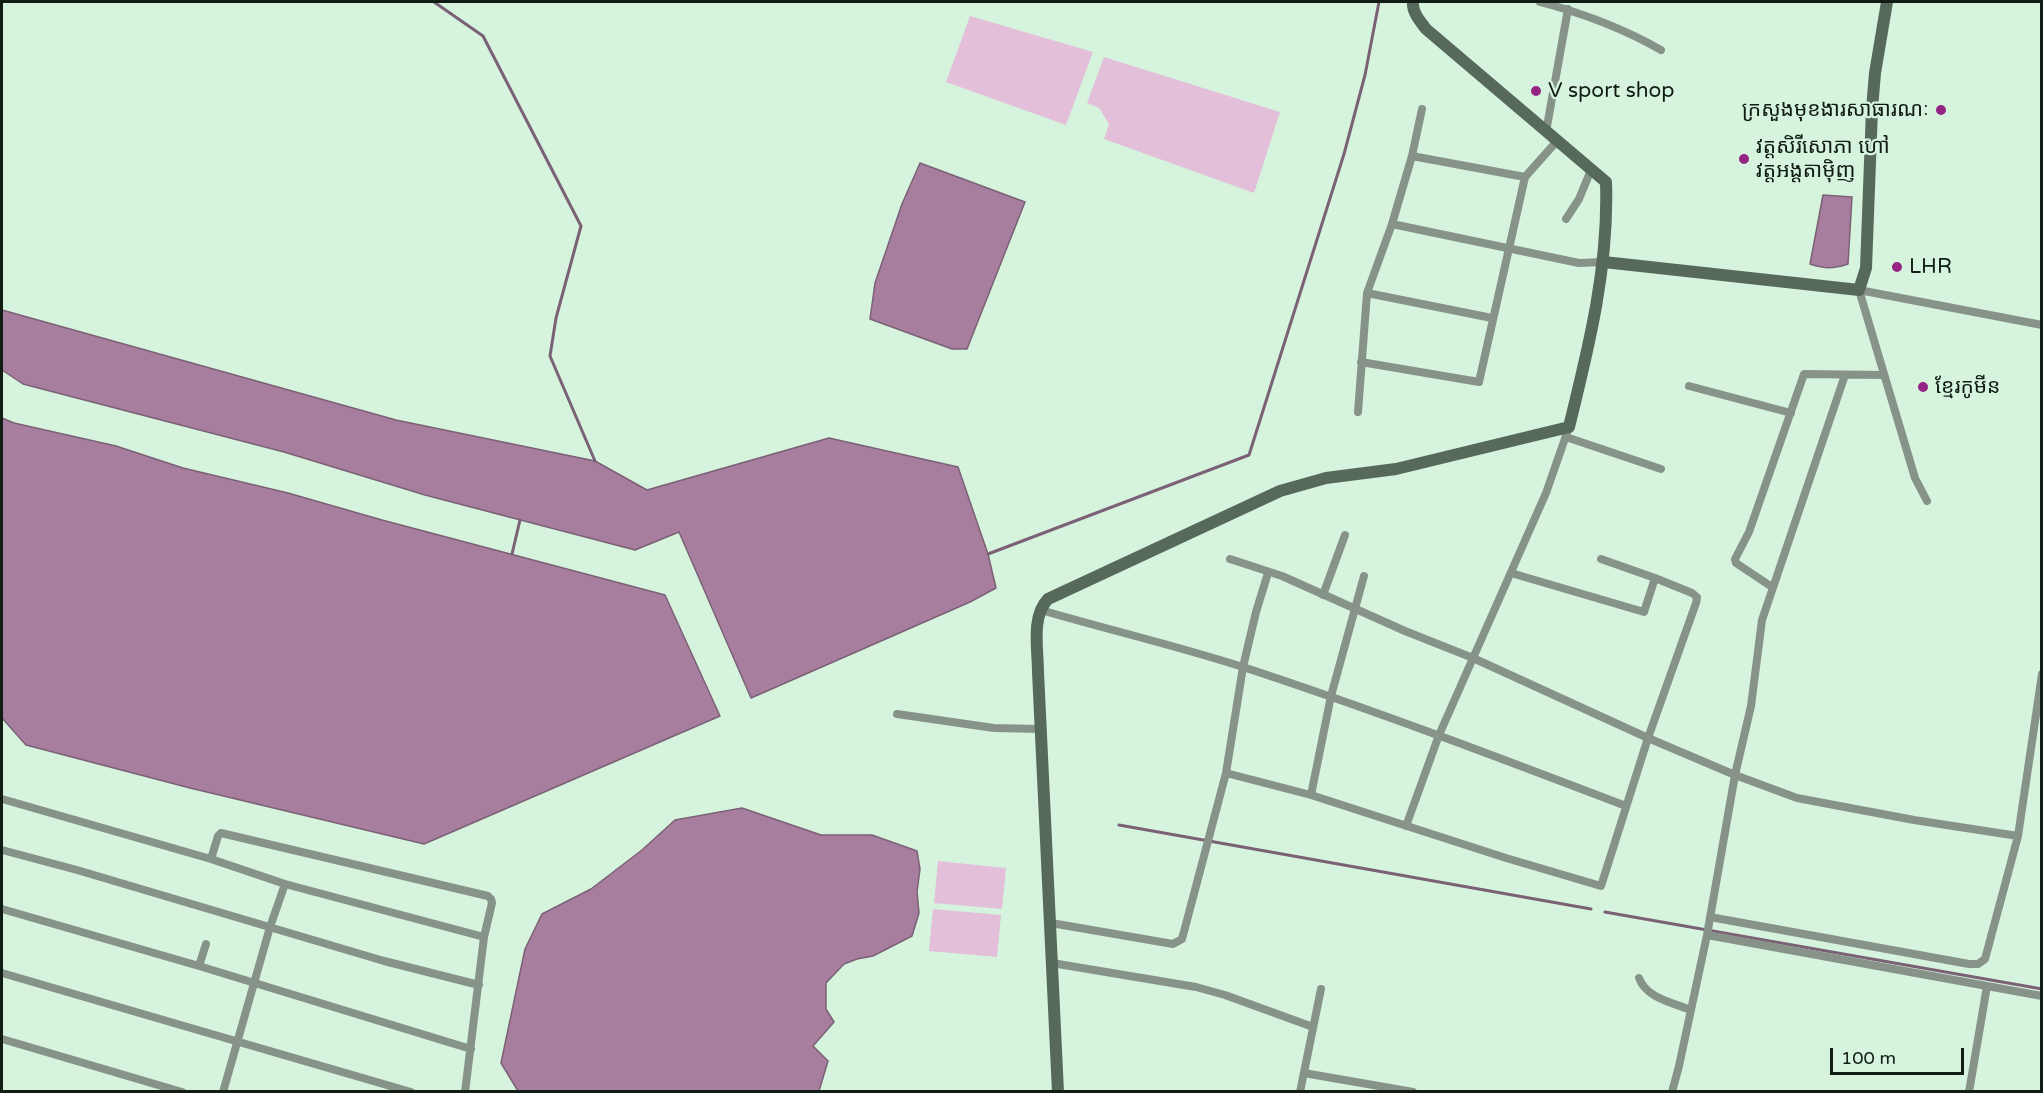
<!DOCTYPE html>
<html>
<head>
<meta charset="utf-8">
<style>
	body { margin:0 }
	#map { position:relative; width:2043px; height:1093px; overflow:hidden; background:#d6f4dd; font-family:"Varela Round",sans-serif }
	canvas { display:block }
	.frame { position:absolute; inset:0; border:3px solid #111c14; pointer-events:none }
	.scale { position:absolute; left:1830px; top:1048px; width:134px; height:27px; box-sizing:border-box; border:3px solid #111c14; border-top:0; padding-left:8px; font-size:18px; line-height:21px; white-space:nowrap; color:#111c14; -webkit-text-stroke:4px #d6f4dd; paint-order:stroke }
</style>
</head>
<body>
<div id="map">
<canvas width="2043" height="1093"></canvas>
<div class="frame"></div>
<div class="scale">100 m</div>
</div>
<script>
const g = document.querySelector('canvas').getContext('2d');
g.lineJoin = 'round';
function paint(path, color) {
  g.fillStyle = color;
  g.fill(path, 'evenodd');
}
function trace(path, color, width, dash) {
  g.strokeStyle = color;
  g.lineWidth = width;
  g.lineCap = dash ? 'butt' : 'round';
  g.setLineDash(dash || []);
  g.stroke(path);
}
function drawText(font, color, halo, rows, align = 'center') {
  g.font = font + ' "Varela Round","Noto Sans Khmer",sans-serif';
  g.lineWidth = 4.5;
  g.setLineDash([]);
  g.textBaseline = 'middle';
  g.strokeStyle = halo;
  g.fillStyle = color;
  for (const [text, x, y, turn = 0] of rows) {
    g.save();
    g.translate(x, y);
    g.rotate((+turn || 0) * Math.PI / 180);
    g.textAlign = isNaN(turn) ? turn : align;
    if (halo) g.strokeText(text, 0, 0);
    g.fillText(text, 0, 0);
    g.restore();
  }
}
paint(new Path2D(`
	M970,16L1093,52L1066,125L946,82Z
	M1104,57L1280,112L1254,193L1104,139L1109,124L1099,108L1087,103Z
	M938,861L1006,868L1002,909L934,903Z
	M933,909L1001,915L997,957L929,951Z`), '#e3bfda');
const water = new Path2D(`
	M920,163L1025,202L967,349H952L870,319L875,283L902,204Z
	M1823,195L1852,197L1848,264C1833,269 1825,269 1810,264Z
	M2,310L396,420L595,461L647,490L829,438L958,467L988,554L996,588L970,602L751,698L679,532L635,550L425,495L284,452L23,384L2,370Z
	M2,418L14,423L116,446L183,468L288,493L382,520L665,595L720,716L424,844L190,788L26,745L2,718Z
	M742,808L821,835H872L917,851L920,869L917,892L919,913L912,936L873,956L857,959L844,964L826,983V1009L834,1022L813,1046L828,1061L819,1091H518L501,1063L525,949L542,914L591,889L642,850L675,820Z`);
paint(water, '#a87e9e');
trace(water, '#7b6175', 1.5);
trace(new Path2D(`
	M434,2L483,36L581,226L556,318L550,356L595,461
	M512,554L520,520
	M988,554L1249,455L1344,154L1365,75L1379,2
	M1119,825L1591,909
	M1605,912L2042,989`), '#7b6175', 3);
trace(new Path2D(`
	M1540,2C1582,13 1624,29 1661,50
	M1546,132L1568,9
	M1412,156L1525,177
	M1566,219L1579,199L1591,170
	M1392,224L1579,263L1604,262
	M1367,293L1492,318
	M1361,362L1479,382L1525,177L1557,141
	M1689,386L1791,413
	M1358,412L1367,293L1392,224L1412,156L1422,109
	M1566,437L1661,469
	M1927,501L1915,478L1859,290L2042,325
	M1230,559L1282,576L1405,631L1473,658L1648,738L1735,775L1797,798L1914,820L2018,836
	M1511,573L1644,612L1655,578L1601,559
	M1772,587L1736,563L1735,559L1749,532L1804,374L1884,375
	M1323,595L1345,535
	M1041,610C1109,630 1178,646 1246,668C1374,710 1500,758 1626,806
	M897,714L994,728L1041,729
	M1226,773L1311,795L1506,858L1601,886L1648,738L1696,603L1697,597L1692,593L1655,578
	M1311,795L1331,696L1364,576
	M2,799L211,859L285,884L484,937
	M1406,826L1439,735L1546,493L1569,427
	M2,850L77,870L384,961L479,985
	M211,859L218,836L221,833L488,896L491,899L492,903L484,937L465,1092
	M2,909L199,966L471,1049
	M1710,917L1969,964H1978L1985,959L2018,836L2042,674
	M1051,923L1173,944L1182,939L1226,773L1243,667L1256,612L1268,573
	M1707,935L2042,996
	M1052,963L1196,987L1225,995L1313,1027
	M199,966L206,944
	M2,973L411,1092
	M1639,978C1646,998 1673,1003 1691,1010
	M2,1039L182,1092
	M1304,1073L1413,1092
	M223,1092L270,927L285,884
	M1300,1092L1321,989
	M1672,1092L1679,1066L1707,935L1735,775L1751,706L1762,620L1845,375
	M1969,1092L1987,986`), '#879389', 8);
trace(new Path2D(`
	M1604,262L1859,290L1866,268L1872,109L1875,73L1887,2
	M1058,1092L1038,672C1038,650 1031,616 1048,599L1280,491L1326,478L1396,469L1569,427C1589,346 1609,266 1606,182L1426,29C1420,21 1412,12 1413,2`), '#57695b', 12);
for (const [x, y, r, color] of [
	[1536,91,6,"#952484"],
	[1941,110,6,"#952484"],
	[1744,159,6,"#952484"],
	[1897,267,6,"#952484"],
	[1923,387,6,"#952484"]
]) {
  const dot = new Path2D();
  dot.arc(x, y, r, 0, 2 * Math.PI);
  g.fillStyle = color;
  g.fill(dot);
  trace(dot, '#d6f4dd', 2);
}
drawText('21px', '#111c14', '#d6f4dd', [
	["V sport shop",1548,91],
	["ក្រសួងមុខងារសាធារណៈ",1929,110,"right"],
	["វត្តសិរីសោភា ហៅ",1756,147],
	["វត្តអង្តតាម៉ិញ",1756,171],
	["LHR",1909,267],
	["ខ្មែរកូមីន",1935,387]
], 'left');
</script>
</body>
</html>
